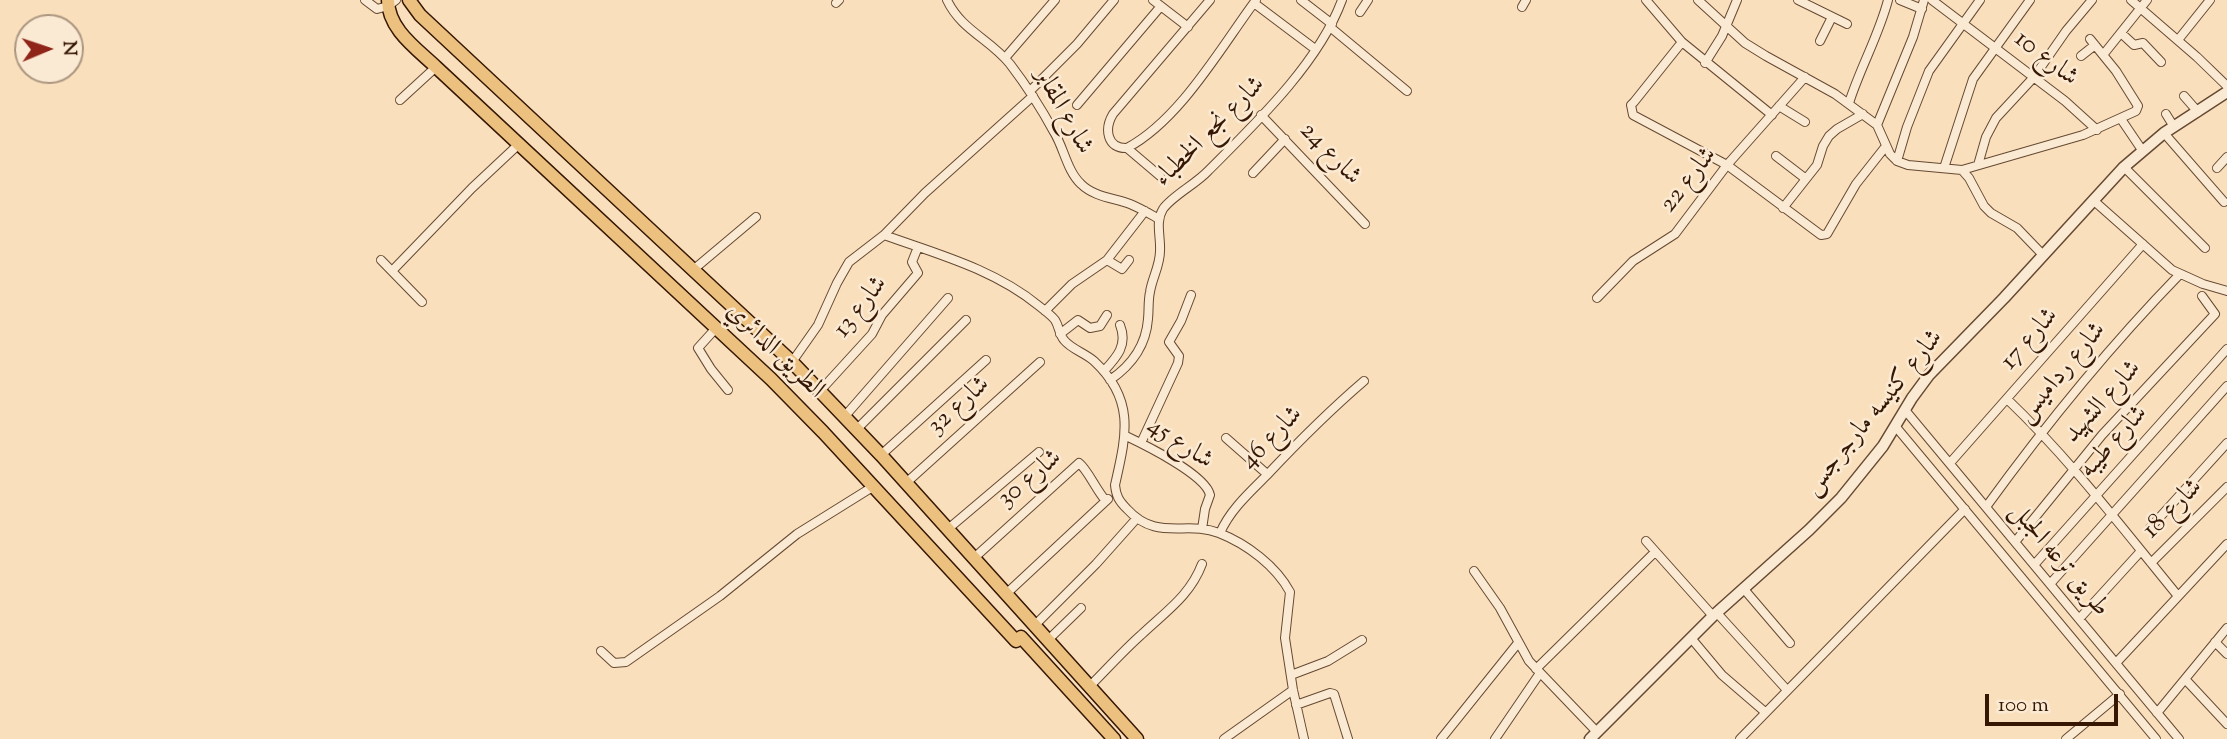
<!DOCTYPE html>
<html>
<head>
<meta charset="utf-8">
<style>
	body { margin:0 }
	#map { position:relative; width:2227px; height:739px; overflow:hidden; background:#f9dfbb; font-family:"Sorts Mill Goudy",serif }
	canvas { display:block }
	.north { position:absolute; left:14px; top:14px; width:70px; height:70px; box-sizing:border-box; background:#fbead3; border:2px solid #ac9680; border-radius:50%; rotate:88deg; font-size:19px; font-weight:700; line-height:28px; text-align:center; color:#351704 }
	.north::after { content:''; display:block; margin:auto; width:24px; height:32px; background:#8f2418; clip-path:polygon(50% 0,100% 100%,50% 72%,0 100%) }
	.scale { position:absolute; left:1985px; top:694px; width:133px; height:32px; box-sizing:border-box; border:4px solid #351704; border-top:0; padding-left:9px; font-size:21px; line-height:24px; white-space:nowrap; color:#351704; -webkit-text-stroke:5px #fbead3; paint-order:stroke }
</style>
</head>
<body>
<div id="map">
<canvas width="2227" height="739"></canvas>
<div class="north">N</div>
<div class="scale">100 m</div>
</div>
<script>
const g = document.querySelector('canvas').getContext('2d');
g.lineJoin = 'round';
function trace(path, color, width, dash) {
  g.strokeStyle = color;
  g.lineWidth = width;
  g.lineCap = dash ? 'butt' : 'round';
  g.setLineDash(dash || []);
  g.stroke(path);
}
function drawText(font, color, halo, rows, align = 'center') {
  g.font = font + ' "Sorts Mill Goudy",Amiri,serif';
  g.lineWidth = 5;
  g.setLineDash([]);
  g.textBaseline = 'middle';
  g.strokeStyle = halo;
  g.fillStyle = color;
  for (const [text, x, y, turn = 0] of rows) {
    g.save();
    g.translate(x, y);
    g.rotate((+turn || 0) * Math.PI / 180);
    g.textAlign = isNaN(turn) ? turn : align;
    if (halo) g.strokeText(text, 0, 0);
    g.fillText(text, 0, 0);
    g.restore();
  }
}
const minor = new Path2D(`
	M365,0L377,9L388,6L396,0
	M947,0C961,30 990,39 1010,64C1026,85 1041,108 1054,132C1064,148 1067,171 1081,184C1094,197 1114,198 1130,204C1140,208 1150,214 1159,219
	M1153,0L1188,27
	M1301,0L1332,24
	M1646,0L1682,42L1772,115
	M1698,0L1745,43L1766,56L1835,94L1877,125L1890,154L1897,161L1908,165L1962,170L1969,178L1984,206L1991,213L2017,228L2043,255
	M1798,0L1847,24
	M1900,0L1922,9
	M1932,0L2065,101L2097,130
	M2131,0L2197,57L2227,86
	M836,3L839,0
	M1254,3L1315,49
	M1522,7L1526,0
	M1360,12L1368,0
	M1330,27L1407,91
	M2121,33L2134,45L2143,43L2161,62
	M2178,40L2210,0
	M1820,41L1832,17
	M1682,42L1634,102L1631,105L1633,115L1727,165L1821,235L1827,234L1856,184L1886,146
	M2103,55L2147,0
	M2081,56L2095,45
	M1005,58L1055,0
	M1705,63L1722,36L1737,0
	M1030,91L1077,44L1114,0
	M2184,96L2198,112
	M400,100L436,67
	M1849,103C1860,68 1879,35 1888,0
	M1077,105L1161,6
	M1779,106L1805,122
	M2166,114L2174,127
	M1261,115L1365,224
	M2121,119L2142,150
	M1877,125L1913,37L1924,0
	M2164,133L2224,202
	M1127,148C1180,120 1221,47 1256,0
	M1776,156L1806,179
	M1897,161L1907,127L1929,71L1980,0
	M1978,165L1986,137L1996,118L2034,77L2066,31L2092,0
	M2124,167L2205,248
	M1944,168L1973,79L2030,0
	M2217,168L2227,157
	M1962,170L2083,135L2136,111L2138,106L2116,71L2090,39
	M1253,173L1285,139
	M1160,176L1127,148C1107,149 1104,129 1113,114L1210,0
	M2093,200L2172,270L2203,284L2227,291
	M1783,208L1817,165L1823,146L1829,136L1837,129L1863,114
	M884,235C937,254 994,269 1039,306C1044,310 1051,315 1055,320C1059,326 1059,334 1064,340C1071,349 1085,353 1094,361C1136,400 1126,436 1115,485C1116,496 1119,501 1127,509C1157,542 1186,520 1219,533C1247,544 1276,566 1290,592L1285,638L1293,690L1304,739
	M381,260L422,302
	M1107,260L1122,269L1129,260
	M693,270L756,217
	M392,271L472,188L519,144
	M1597,298L1633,261L1675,234L1727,165L1805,77
	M1045,311L1072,284L1107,260L1145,211
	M717,327L698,348L711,369L728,390
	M1060,334L1078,320L1090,328L1100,326L1107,315
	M792,362L818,325L837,283L849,262L884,235L925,193L1033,96
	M1104,371C1117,357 1128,345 1120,325
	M1110,380C1132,365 1146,346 1148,319C1149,310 1148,301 1150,292C1152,278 1160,266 1160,251C1161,237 1155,222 1163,209C1172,196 1196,184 1208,171C1255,124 1319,63 1342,0
	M820,391L872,334L882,315L918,273L912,262L918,247
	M2007,399C2070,459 2123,529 2178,596
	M1905,410L2179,739
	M845,416L948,298
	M1896,427L2156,739
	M857,429L966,320
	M1126,436C1145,445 1206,475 1210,495L1205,509L1202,529
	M1226,438L1267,474
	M1141,443L1178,363L1179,356L1169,342L1181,321L1191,295
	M881,455L986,360
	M1950,463L2143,244
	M906,483L1040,362
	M1986,507C2047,423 2108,348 2180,274
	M2150,528L2227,443
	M948,529L1039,452
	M1220,533C1230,510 1249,493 1267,475C1299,441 1329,411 1364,381
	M1646,541L1713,616
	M2015,542L2102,435L2215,314L2202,296
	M974,558L1079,463C1088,470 1096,490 1106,501
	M2151,563L2227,487
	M2034,565L2227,349
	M1474,571L1500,608L1529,661L1597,732
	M2050,584L2227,386
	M1743,588L1790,643
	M1006,594L1108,499
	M1717,613L1787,690
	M2079,619L2141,551
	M1035,625L1096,564L1137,518
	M1691,638L1722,675L1765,712
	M1048,640L1081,608
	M2215,642L2227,654
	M601,651L614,663L626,662L720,596L797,534L874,486
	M2116,663L2227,544
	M1536,669L1655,552
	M1291,675L1328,661L1362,640
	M2185,679L2227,724
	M1090,686C1107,669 1123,651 1141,635C1165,612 1190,596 1202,564
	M1296,705L1330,693L1334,694L1348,739
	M2157,713L2227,628
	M1224,739L1293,690
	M1441,739L1518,643
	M1495,739L1540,673
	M1740,739L1965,509
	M2066,739L2120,694`);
const tertiary = new Path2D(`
	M1590,739L1713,616L1809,530L1841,498L1883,446L1912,398L1929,375L2004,298L2124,167L2164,133L2227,92`);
const primary = new Path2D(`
	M388,0C388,29 416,48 436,67L771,379L823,432L1016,641L1021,637L1114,739
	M409,0L420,15L792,362L881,455L1137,739`);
trace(minor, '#664932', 10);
trace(tertiary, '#664932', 13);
trace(primary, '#351704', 15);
trace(minor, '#fbead3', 8);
trace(tertiary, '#fbead3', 10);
trace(primary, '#ecc07e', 12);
drawText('26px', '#351704', '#fbead3', [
	["شارع 10",2045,60,38],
	["شارع المقابر",1062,112,61],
	["شارع نجع الخطباء",1211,133,-45],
	["شارع 24",1329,155,46],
	["شارع 22",1690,181,-52],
	["شارع 13",862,308,-52],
	["شارع 17",2031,340,-49],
	["الطريق الدائري",774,352,44],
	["شارع رداميس",2063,374,-50],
	["شارع الشهيد",2104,403,-48],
	["شارع 32",960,407,-42],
	["شارع كنيسه مارجرجس",1875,414,-51],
	["شارع 46",1273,439,-46],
	["شارع طيبه",2115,443,-48],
	["شارع 45",1179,445,33],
	["شارع 30",1031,480,-40],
	["شارع 18",2174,510,-45],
	["طريق ترعه الجبل",2058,561,50]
]);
</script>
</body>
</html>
